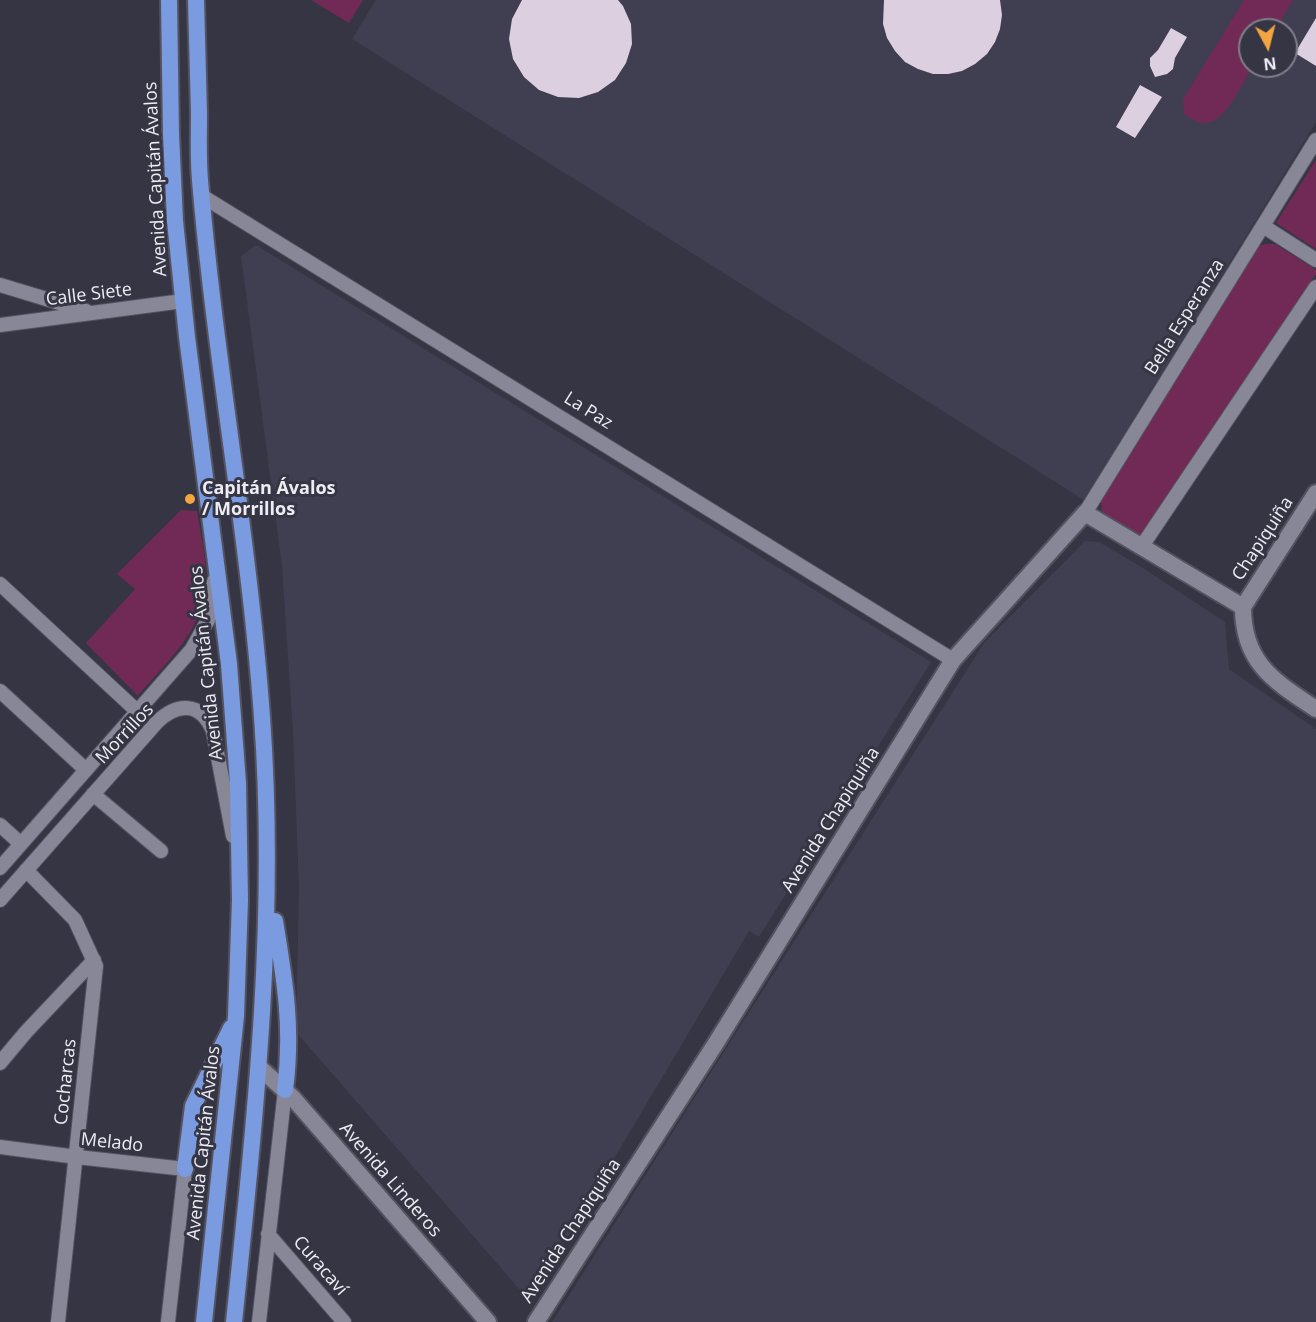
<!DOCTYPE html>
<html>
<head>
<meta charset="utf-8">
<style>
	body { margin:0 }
	#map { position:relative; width:1316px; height:1322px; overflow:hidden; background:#363543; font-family:"Open Sans",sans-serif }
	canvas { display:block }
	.north { position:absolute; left:1238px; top:18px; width:60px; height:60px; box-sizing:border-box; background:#363543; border:2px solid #7f7e8a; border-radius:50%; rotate:173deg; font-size:16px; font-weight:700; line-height:24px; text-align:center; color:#edecf5 }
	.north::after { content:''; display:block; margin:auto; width:21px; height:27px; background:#f2a541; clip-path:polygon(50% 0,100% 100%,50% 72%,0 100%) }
</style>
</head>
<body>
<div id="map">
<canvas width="1316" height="1322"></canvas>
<div class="north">N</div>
</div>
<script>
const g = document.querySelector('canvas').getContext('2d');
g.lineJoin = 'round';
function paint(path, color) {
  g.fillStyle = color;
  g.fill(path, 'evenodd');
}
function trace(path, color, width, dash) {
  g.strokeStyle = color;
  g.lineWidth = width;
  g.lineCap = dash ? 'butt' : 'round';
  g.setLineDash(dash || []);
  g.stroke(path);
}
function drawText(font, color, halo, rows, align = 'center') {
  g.font = font + ' "Open Sans",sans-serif';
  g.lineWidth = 6;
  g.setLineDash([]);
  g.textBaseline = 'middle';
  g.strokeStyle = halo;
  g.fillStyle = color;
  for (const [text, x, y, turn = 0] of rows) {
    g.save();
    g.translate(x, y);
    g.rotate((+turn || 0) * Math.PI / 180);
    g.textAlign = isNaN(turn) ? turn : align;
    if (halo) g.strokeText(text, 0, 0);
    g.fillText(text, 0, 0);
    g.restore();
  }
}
paint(new Path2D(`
	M376,0H1316V122L1084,500L352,39ZM1250,30H1286V66H1250Z
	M256,245L931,662L759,937L749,931L535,1292L521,1291L296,1032L299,888L293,732L282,566L241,256Z
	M1085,541L1099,542L1143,568L1225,622L1229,669L1316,729V1322H552L984,643Z`), '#403e51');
paint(new Path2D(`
	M311,0H363L349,23Z
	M1244,0H1293L1275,30H1250V66H1253C1243,82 1226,122 1206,123C1198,124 1191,118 1184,114L1183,99Z
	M1316,160V249L1276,223Z
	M1266,244H1275L1316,270V274L1141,536L1102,514L1101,501L1258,246Z
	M181,510L197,511C201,536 207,562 206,586C203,631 165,663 138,696L86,643L135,589L117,574Z`), '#712a55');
paint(new Path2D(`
	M522,0H618L623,6L631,24L632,44L626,63L615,80L598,92L579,98L558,97L539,90L524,77L513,59L509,39L512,19Z
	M884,0H1000L1002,15L1000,29L995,42L987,54L975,64L962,71L948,74H933L918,69L905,62L895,51L887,38L883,24Z
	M1316,18V66L1295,53Z
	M1171,28L1187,37L1175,58L1173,69L1167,74L1155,77L1150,66V58L1158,50Z
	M1140,85L1162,97L1135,138L1116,127Z`), '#dccfe0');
const minor = new Path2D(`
	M202,196L953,660
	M1263,226L1316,260
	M0,285L86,311
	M0,325L183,301
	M1085,513L1316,140
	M1142,546L1316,287
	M0,584L138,712
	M0,691L86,770
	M93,794L161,851
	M0,825L21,844
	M0,868L192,649L208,620L214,581
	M26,870L75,920L96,966L58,1322
	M0,900L157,722C178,702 201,702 213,731L233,836
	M0,1063L26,1032L94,960
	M0,1147L77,1157L185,1169L168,1322
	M268,1234L344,1322
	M259,1322L285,1090`);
const tertiary = new Path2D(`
	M1243,607L1316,493
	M1243,607C1243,663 1274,681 1316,709
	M260,1068L293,1098L488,1322
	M536,1322L716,1043L953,660L1085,513L1243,607`);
const trunk = new Path2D(`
	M169,0L171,134L175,221L187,337L229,664L238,783L240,900L236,1016L204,1322
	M196,0C197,38 198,76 199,113C199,135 198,158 200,180C215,360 249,537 262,717C277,921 255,1119 234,1322
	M275,921C285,981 293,1029 285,1090
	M185,1169L193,1106L231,1028`);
trace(minor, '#54525f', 16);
trace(tertiary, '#54525f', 20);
trace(trunk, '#54525f', 20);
trace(minor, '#888798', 14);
trace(tertiary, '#888798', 16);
trace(trunk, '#7a9be0', 16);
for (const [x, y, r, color] of [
	[190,499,6,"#f2a541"]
]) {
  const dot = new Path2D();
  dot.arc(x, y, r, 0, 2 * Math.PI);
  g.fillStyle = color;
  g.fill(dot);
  trace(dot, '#363543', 2);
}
drawText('18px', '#edecf5', '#363543', [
	["Avenida Capitán Ávalos",156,179,-93],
	["Calle Siete",89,295,-7],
	["Bella Esperanza",1185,317,-58],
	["La Paz",588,411,32],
	["Chapiquiña",1263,539,-57],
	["Avenida Capitán Ávalos",207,663,-96],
	["Morrillos",125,734,-47],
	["Avenida Chapiquiña",831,820,-58],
	["Cocharcas",66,1082,-84],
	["Melado",112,1143,6],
	["Avenida Capitán Ávalos",204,1143,-84],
	["Avenida Linderos",390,1180,49],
	["Avenida Chapiquiña",571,1231,-57],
	["Curacaví",320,1266,49]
]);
drawText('bold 18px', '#edecf5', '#363543', [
	["Capitán Ávalos",202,489],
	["/ Morrillos",202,510]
], 'left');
</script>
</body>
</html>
